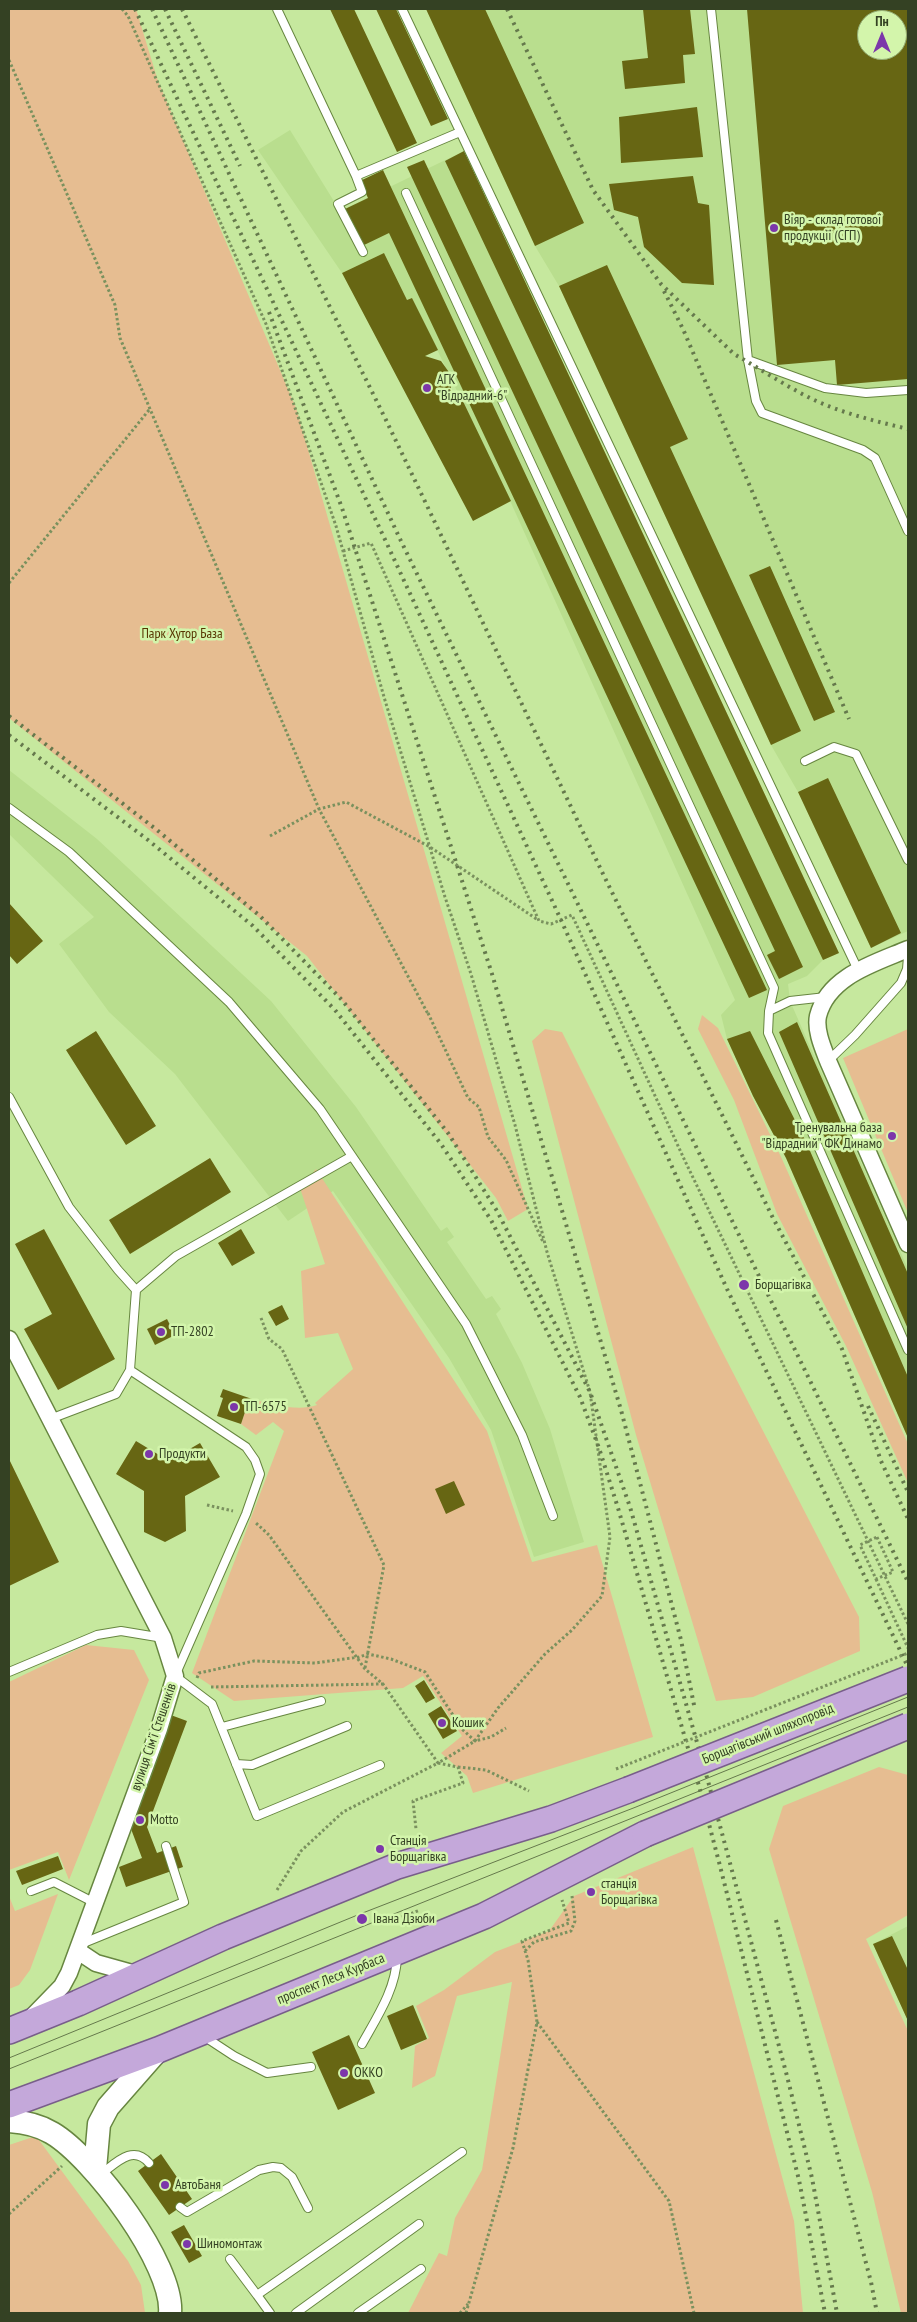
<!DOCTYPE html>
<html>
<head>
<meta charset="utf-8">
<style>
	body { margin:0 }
	#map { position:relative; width:917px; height:2322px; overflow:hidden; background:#c6e89e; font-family:"PT Sans Narrow",sans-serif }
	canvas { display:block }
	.frame { position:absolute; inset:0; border:10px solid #344123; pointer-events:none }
	.north { position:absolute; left:857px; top:10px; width:50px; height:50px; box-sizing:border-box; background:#d3f5ab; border:1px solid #93ad75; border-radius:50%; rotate:0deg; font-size:14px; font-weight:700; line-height:20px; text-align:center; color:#344123 }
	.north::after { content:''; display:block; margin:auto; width:18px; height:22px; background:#7c37aa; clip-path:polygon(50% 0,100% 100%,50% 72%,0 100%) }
</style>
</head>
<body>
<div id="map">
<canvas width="917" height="2322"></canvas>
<div class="frame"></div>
<div class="north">Пн</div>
</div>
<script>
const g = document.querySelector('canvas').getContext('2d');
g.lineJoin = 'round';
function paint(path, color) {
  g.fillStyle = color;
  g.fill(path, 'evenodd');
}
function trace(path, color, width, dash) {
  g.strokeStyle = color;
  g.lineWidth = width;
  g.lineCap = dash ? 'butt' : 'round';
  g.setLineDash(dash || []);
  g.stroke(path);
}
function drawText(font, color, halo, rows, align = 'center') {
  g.font = font + ' "PT Sans Narrow",sans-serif';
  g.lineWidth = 5;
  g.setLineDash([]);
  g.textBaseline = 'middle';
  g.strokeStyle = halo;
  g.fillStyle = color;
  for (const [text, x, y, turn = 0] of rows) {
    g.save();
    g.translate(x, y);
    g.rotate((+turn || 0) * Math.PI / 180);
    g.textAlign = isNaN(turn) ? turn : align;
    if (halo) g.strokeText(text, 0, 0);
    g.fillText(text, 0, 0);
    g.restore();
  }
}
paint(new Path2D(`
	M426,9H908V931L871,948L798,792L771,745L559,286L535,246ZM867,20H897V50H867Z
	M290,130L340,211L464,151L839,953L823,960L807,976L788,984L790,1001L908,1269V1438L786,1158L753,1096L727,1039L721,1015L735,1000L507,494L412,298L407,300L384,253L342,273L258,150Z
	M9,770L97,839L271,1001L356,1107L441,1231L447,1227L454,1237L447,1242L486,1299L492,1296L501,1309L496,1314L522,1363L550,1429L584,1542L534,1557L491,1430L449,1358L333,1191L288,1221L175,1074L109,1012L59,944L94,917L9,834Z
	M908,1926V2021L873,1944Z`), '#b9de8e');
paint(new Path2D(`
	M9,9H136L158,81L296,408L528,1209L508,1221L496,1198L307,956L9,718Z
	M702,1015L718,1028L782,1159L908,1444V1483L846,1346L777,1214L734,1100L698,1029Z
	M545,1029L562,1032L711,1330L859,1617L860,1651L753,1697L716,1701L636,1435L532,1041Z
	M908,1029V1213L843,1058Z
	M316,1169L487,1431L532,1562L597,1545L653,1737L473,1793L467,1776L441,1753L462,1736L423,1676L403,1688L234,1701L192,1673L284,1431L273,1422L256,1435L241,1424L247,1406L250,1407L252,1399C271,1404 298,1412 317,1405L315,1403L353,1369L338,1333L305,1338L301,1271L325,1264L300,1188Z
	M86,1645L134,1650L149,1680L69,1880L58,1852L9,1870V1682Z
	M879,1767L908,1775V1915L866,1939L908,2031V2313H901L872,2192L769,1849L783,1806Z
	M693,1847L794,2221L803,2313H408L439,2253L447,2256L455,2218L482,2170L512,1982L457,1996L435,2076L412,2088L415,2046L429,2038L416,2006L444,1990L495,1952L549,1931L574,1896Z
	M58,1894L30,1970L19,1985L9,1989V1896L15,1911Z
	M36,2136L128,2261L141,2285L145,2313H9V2145Z`), '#e6bd91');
paint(new Path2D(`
	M330,9H354L417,143L397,152Z
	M376,9H396L448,119L431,126Z
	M426,9H485L584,223L535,246Z
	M643,9H690L695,54L683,55L685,83L625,89L622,61L648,58Z
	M747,9H908V379L837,385L835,360L777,365ZM867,20H897V50H867Z
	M697,107L703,157L621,163L619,117Z
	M464,151L839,953L823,960L445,161Z
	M424,160L803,967L779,979L767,955L775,951L407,167Z
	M383,170L767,990L749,998L389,233L362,246L345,209L368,198L360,181Z
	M693,176L698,203L709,205L714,285L682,283L644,247L638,217L614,210L609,184Z
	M384,253L407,300L412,298L438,350L425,356L441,361L451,375V392L446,400L459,393L511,501L473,521L342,273Z
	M607,265L688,439L670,447L801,731L771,745L559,286Z
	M770,566L835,712L814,721L749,575Z
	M828,778L901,933L871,948L798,792Z
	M9,903L43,941L17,964L9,955Z
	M797,1022L908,1274V1329L779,1032Z
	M96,1031L156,1126L126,1145L66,1050Z
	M750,1031L807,1144L908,1377V1438L786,1158L753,1096L727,1039Z
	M210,1158L231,1192L130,1254L109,1220Z
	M44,1229L115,1359L58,1390L24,1329L52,1314L15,1244Z
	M241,1229L255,1253L232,1266L218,1243Z
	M282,1305L289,1319L276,1326L268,1312Z
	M167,1319L175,1335L155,1345L147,1329Z
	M223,1389L252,1399L250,1407L247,1406L241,1424L217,1416L223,1398L220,1397Z
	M136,1441L169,1461L200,1443L220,1477L185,1496L186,1531L165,1542L144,1532V1491L116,1474Z
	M9,1459L59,1562L9,1586Z
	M454,1481L465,1505L446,1514L435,1489Z
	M424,1680L435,1698L426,1703L415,1686Z
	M441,1706L457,1731L443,1739L428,1714Z
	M168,1714L187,1721L147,1827L157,1853L176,1846L183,1867L126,1887L119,1867L142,1858L128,1821Z
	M58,1856L63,1869L22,1885L16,1871Z
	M892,1936L908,1970V2021L873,1944Z
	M413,2005L427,2039L401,2050L387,2016Z
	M349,2035L375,2093L338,2110L312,2052Z
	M161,2154L192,2199L169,2215L138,2171Z
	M184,2225L202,2256L189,2263L171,2232Z`), '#676613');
const service = new Path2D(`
	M277,9L356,176L460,132
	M402,9L858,970
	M711,9L748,360L756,401L762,413L863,450L875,458L908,531
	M356,176L362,192L338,204L363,252
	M406,193L774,988L769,1011
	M748,360L825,388L866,393L908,390
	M805,761L834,747L856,754L908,860
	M9,808L69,852L229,1002L320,1109L466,1324L522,1435L553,1516
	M826,997L790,1001L769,1011L768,1033L908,1350
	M828,1061L855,1035L901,983L907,969L908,957
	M9,1097L69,1207L118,1270L136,1290
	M130,1370L246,1447L255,1460L260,1474L246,1514L175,1676L212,1704L257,1816L380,1765
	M50,1419L116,1394L130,1370L136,1290L176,1256L352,1156
	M9,1672L97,1635L121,1631L163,1638
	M222,1727L321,1701
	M236,1764L252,1765L347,1726
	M31,1891L54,1882L95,1903
	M81,1944L184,1902L166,1846
	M205,2037L234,2056L267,2073L311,2067
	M362,2044C377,2017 396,1989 397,1957
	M101,2174C116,2163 133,2144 149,2163
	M180,2207L187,2212L259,2170L273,2167L281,2168L292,2177L308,2208
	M230,2259L257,2295L462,2152
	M257,2295L270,2313
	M296,2313L419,2224
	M358,2313L421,2269`);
const minor = new Path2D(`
	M908,949C875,963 828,976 818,1016C815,1030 823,1048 828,1061L908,1244
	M9,1339L163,1638L175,1676L159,1729L69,1973L62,1986L30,2019
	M78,1951L96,1963L139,1975`);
const secondary = new Path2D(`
	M9,2121C24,2122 39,2125 52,2133C93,2157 174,2265 170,2313
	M95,2169L99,2124L108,2107L158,2050`);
const primary = new Path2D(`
	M9,2031L78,2003L223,1937L397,1866L551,1819L628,1790
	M9,2105L158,2050L484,1916L645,1834`);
trace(service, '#678640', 10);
trace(minor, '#678640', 19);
trace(secondary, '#678640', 25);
trace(primary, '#785e8a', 28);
trace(new Path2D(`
	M122,9L128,16L266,324L336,526L384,697L445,897L471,974L515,1125L547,1252L590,1392L610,1537L602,1596L572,1630L545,1654L498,1708L475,1741L438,1763L383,1684L365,1669L269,1535L256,1523
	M9,60L115,305L120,338L319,809L428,1014
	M343,551L371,543L539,921L551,924L572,915L685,1161L908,1624
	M9,583L149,410
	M270,836L319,809L346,802L430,847L538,920
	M428,1013L468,1098L479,1107L488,1137L506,1160L543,1242
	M261,1318L269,1339L282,1349L384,1565L365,1668
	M207,1505L233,1511
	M877,1537L893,1572L876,1579L860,1545Z
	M876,1579L908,1648
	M197,1678L199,1673L254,1661L315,1663L359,1657L368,1654L391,1659L425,1672L462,1729L475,1741L491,1737L506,1728
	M211,1687L383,1684
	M458,1767L486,1770L529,1791
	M277,1890L301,1851L343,1812L438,1763L458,1767L463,1783L413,1801L416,1829
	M397,1919L420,1910
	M525,1951L534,1942L571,1931L575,1921L572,1896
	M537,2022L669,2201L694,2313
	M9,2214L62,2166
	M460,2313L468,2304
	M466,2313L513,2148L537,2022L528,1960L522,1941L569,1923L562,1900`), '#7a915e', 3, [2.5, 2.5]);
trace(service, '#fff', 8);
trace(minor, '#fff', 16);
trace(secondary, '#fff', 22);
trace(primary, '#c4a8da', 25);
trace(new Path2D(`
	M9,2058L360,1914L636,1807L908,1697
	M9,2069L908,1707`), '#65794c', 1);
trace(new Path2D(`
	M135,9L388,546L561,920L727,1289L908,1667
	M152,9L401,541L908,1582
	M165,9L240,166
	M182,9L386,420L604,876L772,1216L842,1349L881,1461L908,1519
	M507,9L593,190L661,284L734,354C759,368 784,385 810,398C841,413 875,421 908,429
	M664,291L683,329L849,719
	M269,312L342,508L492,974L621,1410L681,1640L695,1710
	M9,716L157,830L260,916L342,1000L448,1133L497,1211L590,1392L630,1507L708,1781L787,2076L812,2178L837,2313
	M9,735L148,840L253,926L335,1010L441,1144L491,1220L580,1397L599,1448L618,1508L699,1786L719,1862L799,2180L825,2313
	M868,1406L908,1492
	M776,1920L871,2282L877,2313`), '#65794c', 4, [2.5, 5]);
const primaryBridge = new Path2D(`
	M628,1790L908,1679
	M645,1834L908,1726`);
trace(primaryBridge, '#785e8a', 28, []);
trace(new Path2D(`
	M616,1769L908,1653`), '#7a915e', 3, [2.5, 2.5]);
trace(primaryBridge, '#c4a8da', 25);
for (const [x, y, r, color] of [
	[774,228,5,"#7c37aa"],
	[427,388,5,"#7c37aa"],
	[892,1136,5,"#7c37aa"],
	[744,1285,6,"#7c37aa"],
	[161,1332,5,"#7c37aa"],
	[234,1407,5,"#7c37aa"],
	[149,1454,5,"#7c37aa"],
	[442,1723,5,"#7c37aa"],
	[140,1820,5,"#7c37aa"],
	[380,1849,5,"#7c37aa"],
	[591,1892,5,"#7c37aa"],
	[362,1919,6,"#7c37aa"],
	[344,2073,5,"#7c37aa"],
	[165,2185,5,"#7c37aa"],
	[187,2244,5,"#7c37aa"]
]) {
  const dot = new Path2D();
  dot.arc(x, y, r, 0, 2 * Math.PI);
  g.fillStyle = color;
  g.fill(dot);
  trace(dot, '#d3f5ab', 2);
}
drawText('14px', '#344123', '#d3f5ab', [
	["Віяр - склад готової",784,220],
	["продукції (СГП)",784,236],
	["АГК",437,380],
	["\"Відрадний-6\"",437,396],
	["Тренувальна база",882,1128,"right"],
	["\"Відрадний\" ФК Динамо",882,1144,"right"],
	["Борщагівка",755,1285],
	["ТП-2802",171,1332],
	["ТП-6575",244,1407],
	["Продукти",159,1454],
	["Кошик",452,1723],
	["Motto",150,1820],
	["Станція",390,1841],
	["Борщагівка",390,1857],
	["станція",601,1884],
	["Борщагівка",601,1900],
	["Івана Дзюби",373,1919],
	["ОККО",354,2073],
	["АвтоБаня",175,2185],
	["Шиномонтаж",197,2244]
], 'left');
drawText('14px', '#573401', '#d3f5ab', [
	["Парк Хутор База",182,634]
]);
drawText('14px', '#344123', '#d3f5ab', [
	["Борщагівський шляхопровід",768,1734,-22],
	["вулиця Сімʼї Стешенків",154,1737,-71],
	["проспект Леся Курбаса",331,1979,-22]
]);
</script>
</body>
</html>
